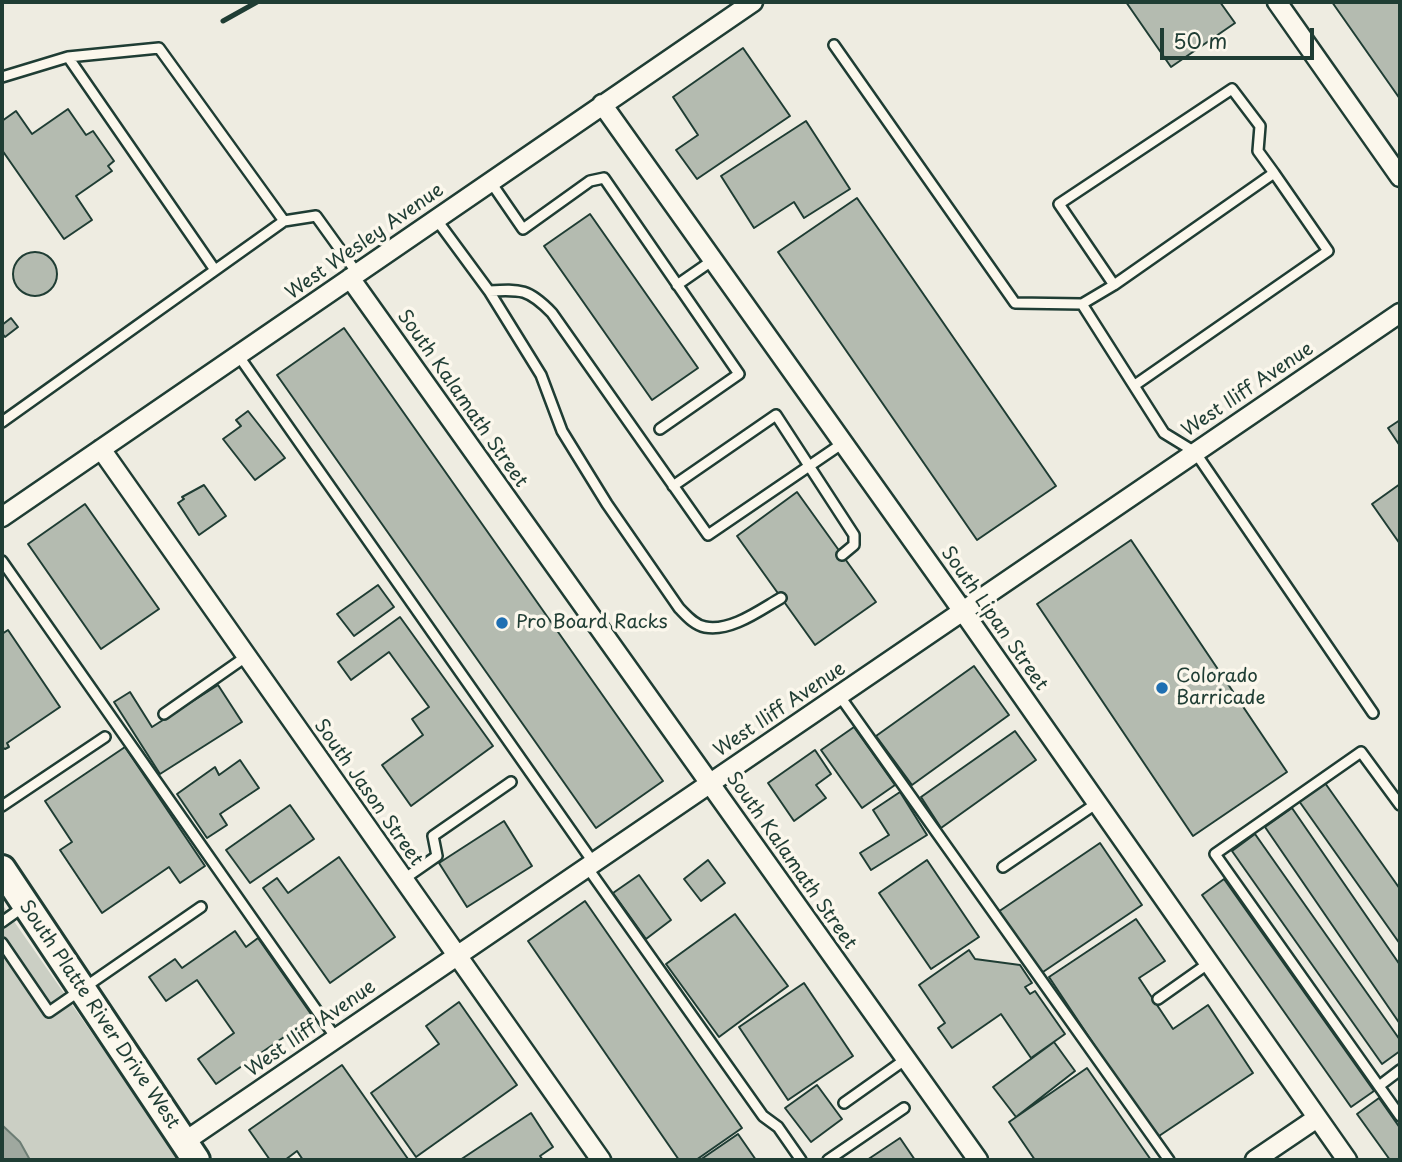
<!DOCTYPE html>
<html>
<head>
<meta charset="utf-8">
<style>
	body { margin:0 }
	#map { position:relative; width:1402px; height:1162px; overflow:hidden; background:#eeece1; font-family:"Playpen Sans",sans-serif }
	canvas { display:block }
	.frame { position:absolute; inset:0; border:4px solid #1f3d34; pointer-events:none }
	.scale { position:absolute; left:1160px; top:28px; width:154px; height:32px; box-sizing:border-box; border:4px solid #1f3d34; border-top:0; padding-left:9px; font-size:21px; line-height:24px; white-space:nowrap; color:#1f3d34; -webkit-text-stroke:5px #fbf7ec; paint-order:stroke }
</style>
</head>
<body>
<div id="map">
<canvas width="1402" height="1162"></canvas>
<div class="frame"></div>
<div class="scale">50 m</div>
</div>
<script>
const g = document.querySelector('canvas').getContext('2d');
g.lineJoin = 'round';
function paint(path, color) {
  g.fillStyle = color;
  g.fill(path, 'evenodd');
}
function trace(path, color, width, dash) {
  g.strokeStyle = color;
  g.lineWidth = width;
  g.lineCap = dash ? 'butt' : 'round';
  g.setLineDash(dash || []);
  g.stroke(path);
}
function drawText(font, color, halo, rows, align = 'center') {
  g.font = font + ' "Playpen Sans",sans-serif';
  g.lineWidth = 7;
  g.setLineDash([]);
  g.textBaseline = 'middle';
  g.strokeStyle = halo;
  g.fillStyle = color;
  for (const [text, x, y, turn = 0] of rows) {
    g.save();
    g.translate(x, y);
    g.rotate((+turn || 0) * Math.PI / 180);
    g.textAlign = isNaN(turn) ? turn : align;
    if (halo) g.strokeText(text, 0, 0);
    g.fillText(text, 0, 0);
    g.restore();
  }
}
paint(new Path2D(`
	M2,904L180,1160H30L20,1142L2,1125Z`), '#cbcfc4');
const water = new Path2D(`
	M2,1125L20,1142L30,1160H2Z`);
paint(water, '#9fa89f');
trace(water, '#6c7d74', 2);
const building = new Path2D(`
	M1126,2H1220L1235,23L1171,67Z
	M1332,2H1400V99Z
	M743,48L790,116L697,179L676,150L698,135L673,97Z
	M68,109L86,135L93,131L114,161L108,166L112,171L76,196L92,220L64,239L2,150V121L16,111L32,134Z
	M806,121L850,189L804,218L794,202L754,228L721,176Z
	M857,198L1056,486L977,540L778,252Z
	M590,214L698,368L652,400L544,246Z
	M13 274a22 22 0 1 1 44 0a22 22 0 1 1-44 0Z
	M11,318L18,327L5,337L2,333V325Z
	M344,328L663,781L596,828L277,375Z
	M248,411L285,458L255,480L223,439L241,426L236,420Z
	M1400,420V446L1388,428Z
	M1400,484V544L1372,504Z
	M204,485L226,516L199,535L178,503L184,499L182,497Z
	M797,492L876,602L815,645L737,536Z
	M85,504L159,609L101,649L28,544Z
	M1131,540L1287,772L1193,836L1037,604Z
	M378,585L394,607L354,636L337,614Z
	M400,617L493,746L411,806L382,765L423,735L412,719L429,707L389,652L351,680L338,662Z
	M8,630L60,707L7,743L9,747L5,749L2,747V634Z
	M974,666L1009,715L912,785L876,736Z
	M218,685L242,722L160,774L114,702L130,692L152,727Z
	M854,727L895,785L862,808L821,750Z
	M1015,731L1036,760L941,828L921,797Z
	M125,747L205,866L180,883L169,867L102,913L60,850L72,842L45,801Z
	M815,750L831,774L816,785L826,798L794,821L768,783Z
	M240,760L259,788L220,814L227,825L207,838L177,794L215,767L219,775Z
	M1325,783L1400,889V944L1299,801Z
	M900,792L927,835L871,870L860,853L889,835L873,810Z
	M290,805L314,839L250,883L226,850Z
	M1292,808L1400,965V1024L1265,827Z
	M504,821L532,866L467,907L439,863Z
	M1255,834L1400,1040V1051L1382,1064L1232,851Z
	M1100,843L1142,905L1040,974L998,912Z
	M339,857L395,937L330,983L263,888L277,878L288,893Z
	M708,860L725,883L701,901L684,879Z
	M927,860L979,937L931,969L879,893Z
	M639,875L671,920L646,939L613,893Z
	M1224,879L1374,1091L1351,1107L1202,895Z
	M585,901L742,1128L696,1160H679L528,941Z
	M735,914L788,986L719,1037L666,964Z
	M1136,919L1165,961L1139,978L1173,1029L1208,1005L1253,1073L1156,1138L1049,977Z
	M235,931L246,947L258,938L313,1017L216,1084L198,1059L234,1033L197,980L166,1001L149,977L175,959L182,968Z
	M969,950L975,959L1020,965L1032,983L1025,987L1030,994L1035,991L1065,1034L1031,1058L1001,1014L952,1048L938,1028L945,1023L919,985Z
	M804,983L853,1056L788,1100L739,1027Z
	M459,1002L517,1085L416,1157L371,1093L439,1044L426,1026Z
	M1054,1042L1075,1071L1016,1117L993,1087Z
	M342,1065L408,1159L303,1160L297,1151L285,1160H270L249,1130Z
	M1087,1068L1151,1160H1035L1009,1122Z
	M817,1085L842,1119L811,1142L785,1108Z
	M1379,1098L1400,1128V1160H1390L1357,1114Z
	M531,1113L553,1147L540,1156L543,1160H460Z
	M738,1134L756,1160H700Z
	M900,1138L915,1160H867Z`);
paint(building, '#b4bbb0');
trace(building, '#1f3d34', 2);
const lane = new Path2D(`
	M834,45L1015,303L1082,304L1164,433L1195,452L1373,713
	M68,57L215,270
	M2,77L68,57L159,48L284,221
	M490,181L523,229L590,181L604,178L739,374L660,429
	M436,219L489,291C521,289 529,289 552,313L708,535L843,443
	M677,285L713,260
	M1114,285L1059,204L1232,89L1260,126L1258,151L1274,173
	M489,291L541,375L562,431L607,504L679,608C686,615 694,625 705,627C731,632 760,610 781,598
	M1082,304L1114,285L1274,173L1328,251L1135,385
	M238,355L593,862
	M2,422L284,221L316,216L357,273
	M673,486L776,415L854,535V545L842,555
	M2,561L336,1038
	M839,695L1169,1160
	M164,714L247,656
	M1400,805L1361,752L1215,854L1400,1116
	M2,806L105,737
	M587,867L763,1116L778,1127L801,1160
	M1003,867L1097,803
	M404,879L437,856L433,836L511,782
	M2,922L23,907
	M2,943L49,1012L201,907
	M1158,999L1209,963
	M1379,1086L1400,1070
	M844,1103L906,1059
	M828,1160L904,1108`);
const street = new Path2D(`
	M1277,2L1400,177
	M602,104L962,610L1347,1160
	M350,278L978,1160
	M101,449L601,1160
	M2,517L753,2
	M184,1142L1400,313
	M1255,1160L1317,1118`);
const secondary = new Path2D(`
	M2,869L196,1160`);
trace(lane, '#1f3d34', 14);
trace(street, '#1f3d34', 23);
trace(secondary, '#1f3d34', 32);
trace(lane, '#fbf7ec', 9);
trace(street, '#fbf7ec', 18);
trace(secondary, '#fbf7ec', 26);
trace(new Path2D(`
	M223,21L257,2`), '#1f3d34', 5);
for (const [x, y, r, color] of [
	[502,623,7,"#1f6fb2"],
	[1162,688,7,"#1f6fb2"]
]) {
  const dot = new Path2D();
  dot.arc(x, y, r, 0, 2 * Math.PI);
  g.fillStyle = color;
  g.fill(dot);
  trace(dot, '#fbf7ec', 2.5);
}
drawText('19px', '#1f3d34', '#fbf7ec', [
	["West Wesley Avenue",365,242,-35],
	["West Iliff Avenue",1248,390,-34],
	["South Kalamath Street",462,399,55],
	["South Lipan Street",994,619,55],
	["West Iliff Avenue",780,710,-34],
	["South Jason Street",368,793,55],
	["South Kalamath Street",791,861,55],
	["South Platte River Drive West",99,1015,56],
	["West Iliff Avenue",311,1029,-35]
]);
drawText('19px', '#1f3d34', '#fbf7ec', [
	["Pro Board Racks",516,623],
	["Colorado",1176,677],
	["Barricade",1176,699]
], 'left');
</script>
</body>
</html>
